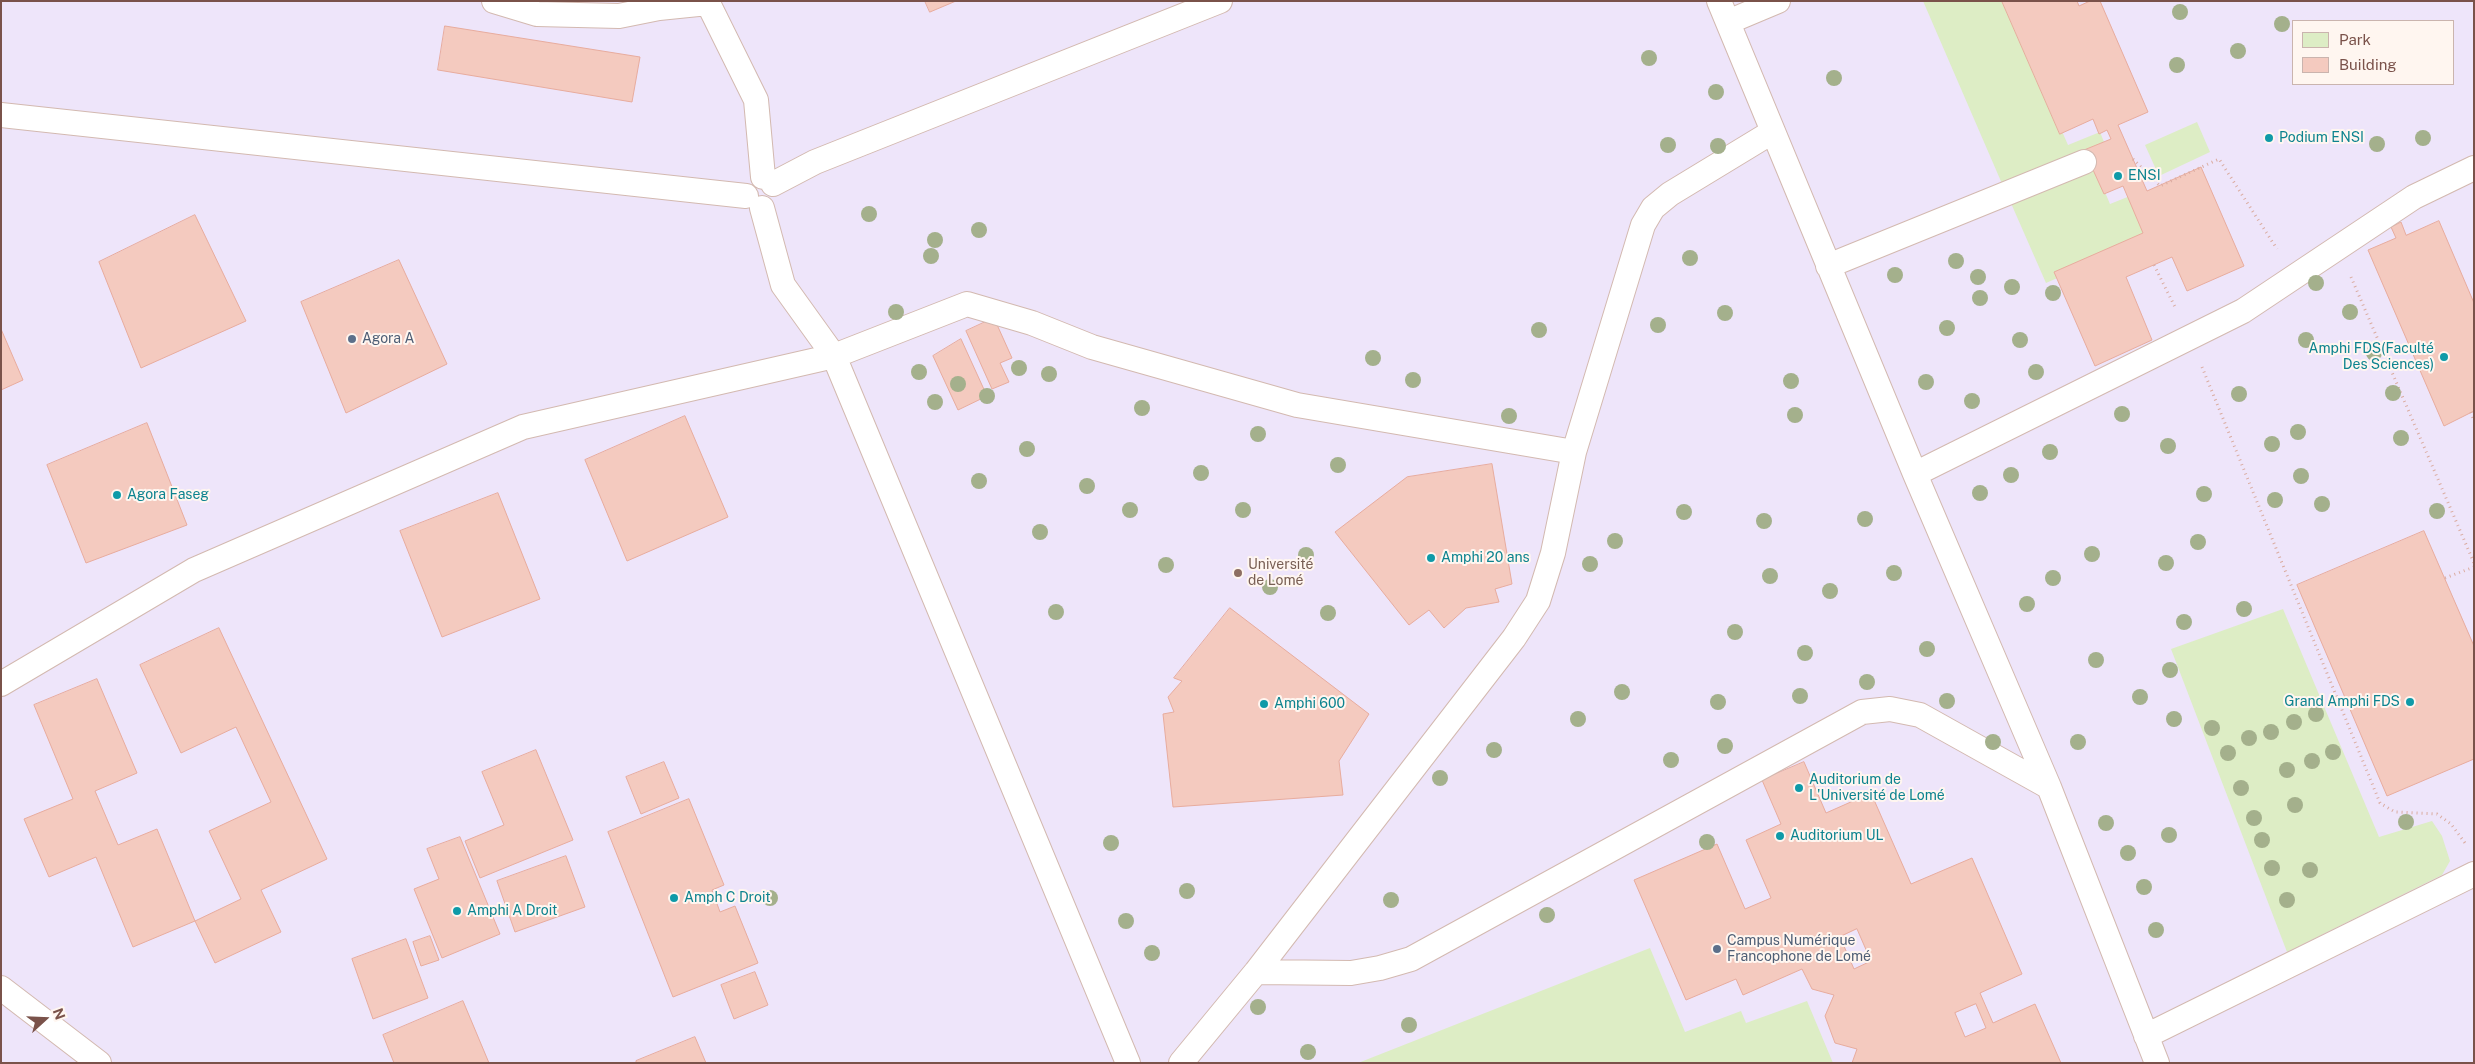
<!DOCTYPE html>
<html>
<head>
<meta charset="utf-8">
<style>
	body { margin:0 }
	#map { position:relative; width:2475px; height:1064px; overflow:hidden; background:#fdf1e9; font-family:"Public Sans",sans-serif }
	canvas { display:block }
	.frame { position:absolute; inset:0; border:2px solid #7a524a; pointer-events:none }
	.legend { position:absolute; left:2292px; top:20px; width:162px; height:65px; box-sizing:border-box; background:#fff6f0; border:1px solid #cab4ae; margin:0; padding:6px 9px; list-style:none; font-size:15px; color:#7a524a }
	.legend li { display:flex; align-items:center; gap:10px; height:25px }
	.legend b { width:25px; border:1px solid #cab4ae }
	.north { position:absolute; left:20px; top:994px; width:50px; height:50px; -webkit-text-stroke:4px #fff6f0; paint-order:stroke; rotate:70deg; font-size:14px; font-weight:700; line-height:20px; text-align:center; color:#7a524a }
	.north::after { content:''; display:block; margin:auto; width:18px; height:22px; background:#7a524a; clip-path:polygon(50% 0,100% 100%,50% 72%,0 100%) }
</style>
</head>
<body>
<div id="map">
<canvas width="2475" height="1064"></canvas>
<div class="frame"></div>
<ul class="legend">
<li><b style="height:14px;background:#ddedc5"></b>Park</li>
<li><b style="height:14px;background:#f4cabf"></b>Building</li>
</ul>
<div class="north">N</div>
</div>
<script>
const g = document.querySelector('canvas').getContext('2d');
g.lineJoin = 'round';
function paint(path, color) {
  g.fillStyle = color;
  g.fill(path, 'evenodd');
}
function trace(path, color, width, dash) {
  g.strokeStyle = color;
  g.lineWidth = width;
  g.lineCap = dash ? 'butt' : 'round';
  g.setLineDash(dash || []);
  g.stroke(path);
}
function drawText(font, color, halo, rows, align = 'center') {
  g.font = font + ' "Public Sans",sans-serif';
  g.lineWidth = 4;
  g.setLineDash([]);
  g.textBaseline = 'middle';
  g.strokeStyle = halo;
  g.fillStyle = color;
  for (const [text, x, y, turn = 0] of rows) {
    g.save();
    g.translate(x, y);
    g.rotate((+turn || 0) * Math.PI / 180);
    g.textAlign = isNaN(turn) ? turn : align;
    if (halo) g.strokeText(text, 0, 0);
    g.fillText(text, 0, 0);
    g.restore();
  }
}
paint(new Path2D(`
	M1,1H2474V1063H1ZM2294,21H2454V84H2294Z`), '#eee5fa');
paint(new Path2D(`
	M1923,1H2005L2068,145L2100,132L2104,142L2003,186Z
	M2197,122L2210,152L2159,176L2145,145Z
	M2093,164L2110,204L2130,196L2149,238L2046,283L2010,201Z
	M2283,609L2379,837L2432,821L2442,836L2450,861L2442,875L2287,952L2171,649Z
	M1650,948L1685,1032L1741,1011L1746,1023L1807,1001L1833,1063H1358Z`), '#ddedc5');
const building = new Path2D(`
	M925,1H956L930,12Z
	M2002,1H2077L2079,6L2090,1H2100L2148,112L2118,125L2147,191L2201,167L2244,266L2187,291L2172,257L2126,277L2152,340L2095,366L2054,272L2143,233L2123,186L2104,194L2084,150L2111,139L2107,130L2099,134L2093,119L2060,134Z
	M445,26L640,57L632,102L438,70Z
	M195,215L246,321L141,368L99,262Z
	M2439,221L2474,303V411L2444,426L2368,250L2396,238L2391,227L2401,222L2406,235Z
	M399,260L447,364L346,413L301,302Z
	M994,318L1012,358L1000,363L1009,382L992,389L966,331Z
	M1,329L23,380L1,390Z
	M961,339L987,396L958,410L933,356Z
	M685,416L728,517L627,561L585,460Z
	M147,423L187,525L86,563L47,465Z
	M1492,464L1512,584L1495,589L1499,602L1466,608L1444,628L1429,610L1409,625L1335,532L1407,477Z
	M498,493L540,599L442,637L400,531Z
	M2424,531L2474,646V759L2387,796L2297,585Z
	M1230,608L1369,714L1339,761L1343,795L1173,807L1163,714L1174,712L1168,697L1182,681L1174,678Z
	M219,628L327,859L261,890L281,932L215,963L195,921L241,899L209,831L271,802L236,727L181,753L140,665Z
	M97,679L137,773L95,791L118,845L157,829L195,921L133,947L96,857L49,877L24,819L73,799L34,705Z
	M536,750L573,840L480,878L465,841L504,825L482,772Z
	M664,762L679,798L641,814L626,777Z
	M1804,762L1826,813L1871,793L1911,884L1972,858L2022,974L1980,993L1993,1023L2035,1004L2061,1063H1852L1857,1049L1835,1043L1825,1016L1834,995L1812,989L1802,969L1743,995L1736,979L1686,1000L1634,880L1717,844L1745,909L1771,898L1746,840L1781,824L1762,780ZM1857,929L1871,961L1854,969L1840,937ZM1976,1004L1986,1028L1965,1037L1955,1013Z
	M689,799L724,885L712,890L720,912L735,906L758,963L673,997L608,832Z
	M460,837L500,934L442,958L414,889L439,879L427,849Z
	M566,856L585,907L515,932L497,881Z
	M430,936L439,960L421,966L413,942Z
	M406,939L428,998L373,1019L352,959Z
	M755,972L768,1005L734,1019L721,985Z
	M463,1001L489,1063H394L383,1035Z
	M695,1037L706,1063H636V1061Z`);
paint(building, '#f4cabf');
trace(building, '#e8ac9e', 1);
const lane = new Path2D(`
	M494,1L537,14L619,16L659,8L708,3
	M707,1L756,100L763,177
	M1719,1L1915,474L2049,787L2157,1063
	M1728,22L1778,1
	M1,115L746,196
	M773,184L815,162L1220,1
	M762,208L783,285L834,356L1128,1063
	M1828,266L2084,162
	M1915,474L2243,311L2414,197L2474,168
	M1,684L194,570L523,427L834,356L967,304L1032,323L1092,347L1297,405L1574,452
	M1256,972L1351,973L1380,968L1411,959L1862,712L1890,709L1920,715L2049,787
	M1,988L99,1063
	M2146,1036L2474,874
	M1181,1063L1256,972L1514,638L1538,601L1553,553L1574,452L1643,225L1653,208L1670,194L1772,132`);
trace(lane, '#d3b9b0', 26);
trace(new Path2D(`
	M2133,159L2160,186L2219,159L2277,249
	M2154,265L2176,309
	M2351,277L2474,563
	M2202,367L2380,803L2395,812L2437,814L2451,824L2465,843
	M2471,412L2474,421
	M2445,578L2474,567`), '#daaca1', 3, [1, 4]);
trace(lane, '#fff', 24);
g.fillStyle = '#a4b08c';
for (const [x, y] of [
	[2180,12],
	[2282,24],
	[2238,51],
	[1649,58],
	[2177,65],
	[1834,78],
	[1716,92],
	[2423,138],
	[2377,144],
	[1668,145],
	[1718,146],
	[869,214],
	[979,230],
	[935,240],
	[931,256],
	[1690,258],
	[1956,261],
	[1895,275],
	[1978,277],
	[2316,283],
	[2012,287],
	[2053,293],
	[1980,298],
	[896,312],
	[2350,312],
	[1725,313],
	[1658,325],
	[1947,328],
	[1539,330],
	[2020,340],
	[2306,340],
	[2374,353],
	[1373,358],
	[1019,368],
	[919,372],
	[2036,372],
	[1049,374],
	[1413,380],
	[1791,381],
	[1926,382],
	[958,384],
	[2393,393],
	[2239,394],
	[987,396],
	[1972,401],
	[935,402],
	[1142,408],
	[2122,414],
	[1795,415],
	[1509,416],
	[2298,432],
	[1258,434],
	[2401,438],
	[2272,444],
	[2168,446],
	[1027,449],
	[2050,452],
	[1338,465],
	[1201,473],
	[2011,475],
	[2301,476],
	[979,481],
	[1087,486],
	[1980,493],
	[2204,494],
	[2275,500],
	[2322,504],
	[1130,510],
	[1243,510],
	[2437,511],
	[1684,512],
	[1865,519],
	[1764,521],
	[1040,532],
	[1615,541],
	[2198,542],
	[2092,554],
	[1306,555],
	[2166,563],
	[1590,564],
	[1166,565],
	[1894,573],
	[1770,576],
	[2053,578],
	[1270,587],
	[1830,591],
	[2027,604],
	[2244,609],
	[1056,612],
	[1328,613],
	[2184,622],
	[1735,632],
	[1927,649],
	[1805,653],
	[2096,660],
	[2170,670],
	[1867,682],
	[1622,692],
	[1800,696],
	[2140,697],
	[1947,701],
	[1718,702],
	[2316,714],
	[1578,719],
	[2174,719],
	[2294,722],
	[2212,728],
	[2271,732],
	[2249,738],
	[1993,742],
	[2078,742],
	[1725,746],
	[1494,750],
	[2333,752],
	[2228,753],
	[1671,760],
	[2312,761],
	[2287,770],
	[1440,778],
	[2241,788],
	[2295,805],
	[2254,818],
	[2406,822],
	[2106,823],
	[2169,835],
	[2262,840],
	[1707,842],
	[1111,843],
	[2128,853],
	[2272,868],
	[2310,870],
	[2144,887],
	[1187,891],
	[770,898],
	[1391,900],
	[2287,900],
	[1547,915],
	[1126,921],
	[2156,930],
	[1152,953],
	[1258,1007],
	[1409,1025],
	[1308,1052]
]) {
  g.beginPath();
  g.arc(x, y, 8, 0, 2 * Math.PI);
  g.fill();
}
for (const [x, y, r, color] of [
	[2269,138,5,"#0f9aa8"],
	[2118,176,5,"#0f9aa8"],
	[352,339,5,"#5c6f8a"],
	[2444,357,5,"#0f9aa8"],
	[117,495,5,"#0f9aa8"],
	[1431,558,5,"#0f9aa8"],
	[1238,573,5,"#8d6e63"],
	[2410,702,5,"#0f9aa8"],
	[1264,704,5,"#0f9aa8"],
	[1799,788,5,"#0f9aa8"],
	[1780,836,5,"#0f9aa8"],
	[674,898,5,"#0f9aa8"],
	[457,911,5,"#0f9aa8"],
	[1717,949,5,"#5c6f8a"]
]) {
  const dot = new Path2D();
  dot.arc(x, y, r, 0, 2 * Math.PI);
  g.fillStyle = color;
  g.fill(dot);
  trace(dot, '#fff6f0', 2);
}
drawText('14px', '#0d838f', '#fff6f0', [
	["Podium ENSI",2279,138],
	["ENSI",2128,176],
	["Amphi FDS(Faculté",2434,349,"right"],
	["Des Sciences)",2434,365,"right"],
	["Agora Faseg",127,495],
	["Amphi 20 ans",1441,558],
	["Grand Amphi FDS",2400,702,"right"],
	["Amphi 600",1274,704],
	["Auditorium de",1809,780],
	["L'Université de Lomé",1809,796],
	["Auditorium UL",1790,836],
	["Amph C Droit",684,898],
	["Amphi A Droit",467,911]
], 'left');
drawText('14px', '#4e5e75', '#fff6f0', [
	["Agora A",362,339],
	["Campus Numérique",1727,941],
	["Francophone de Lomé",1727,957]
], 'left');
drawText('14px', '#785e54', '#fff6f0', [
	["Université",1248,565],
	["de Lomé",1248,581]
], 'left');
</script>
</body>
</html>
